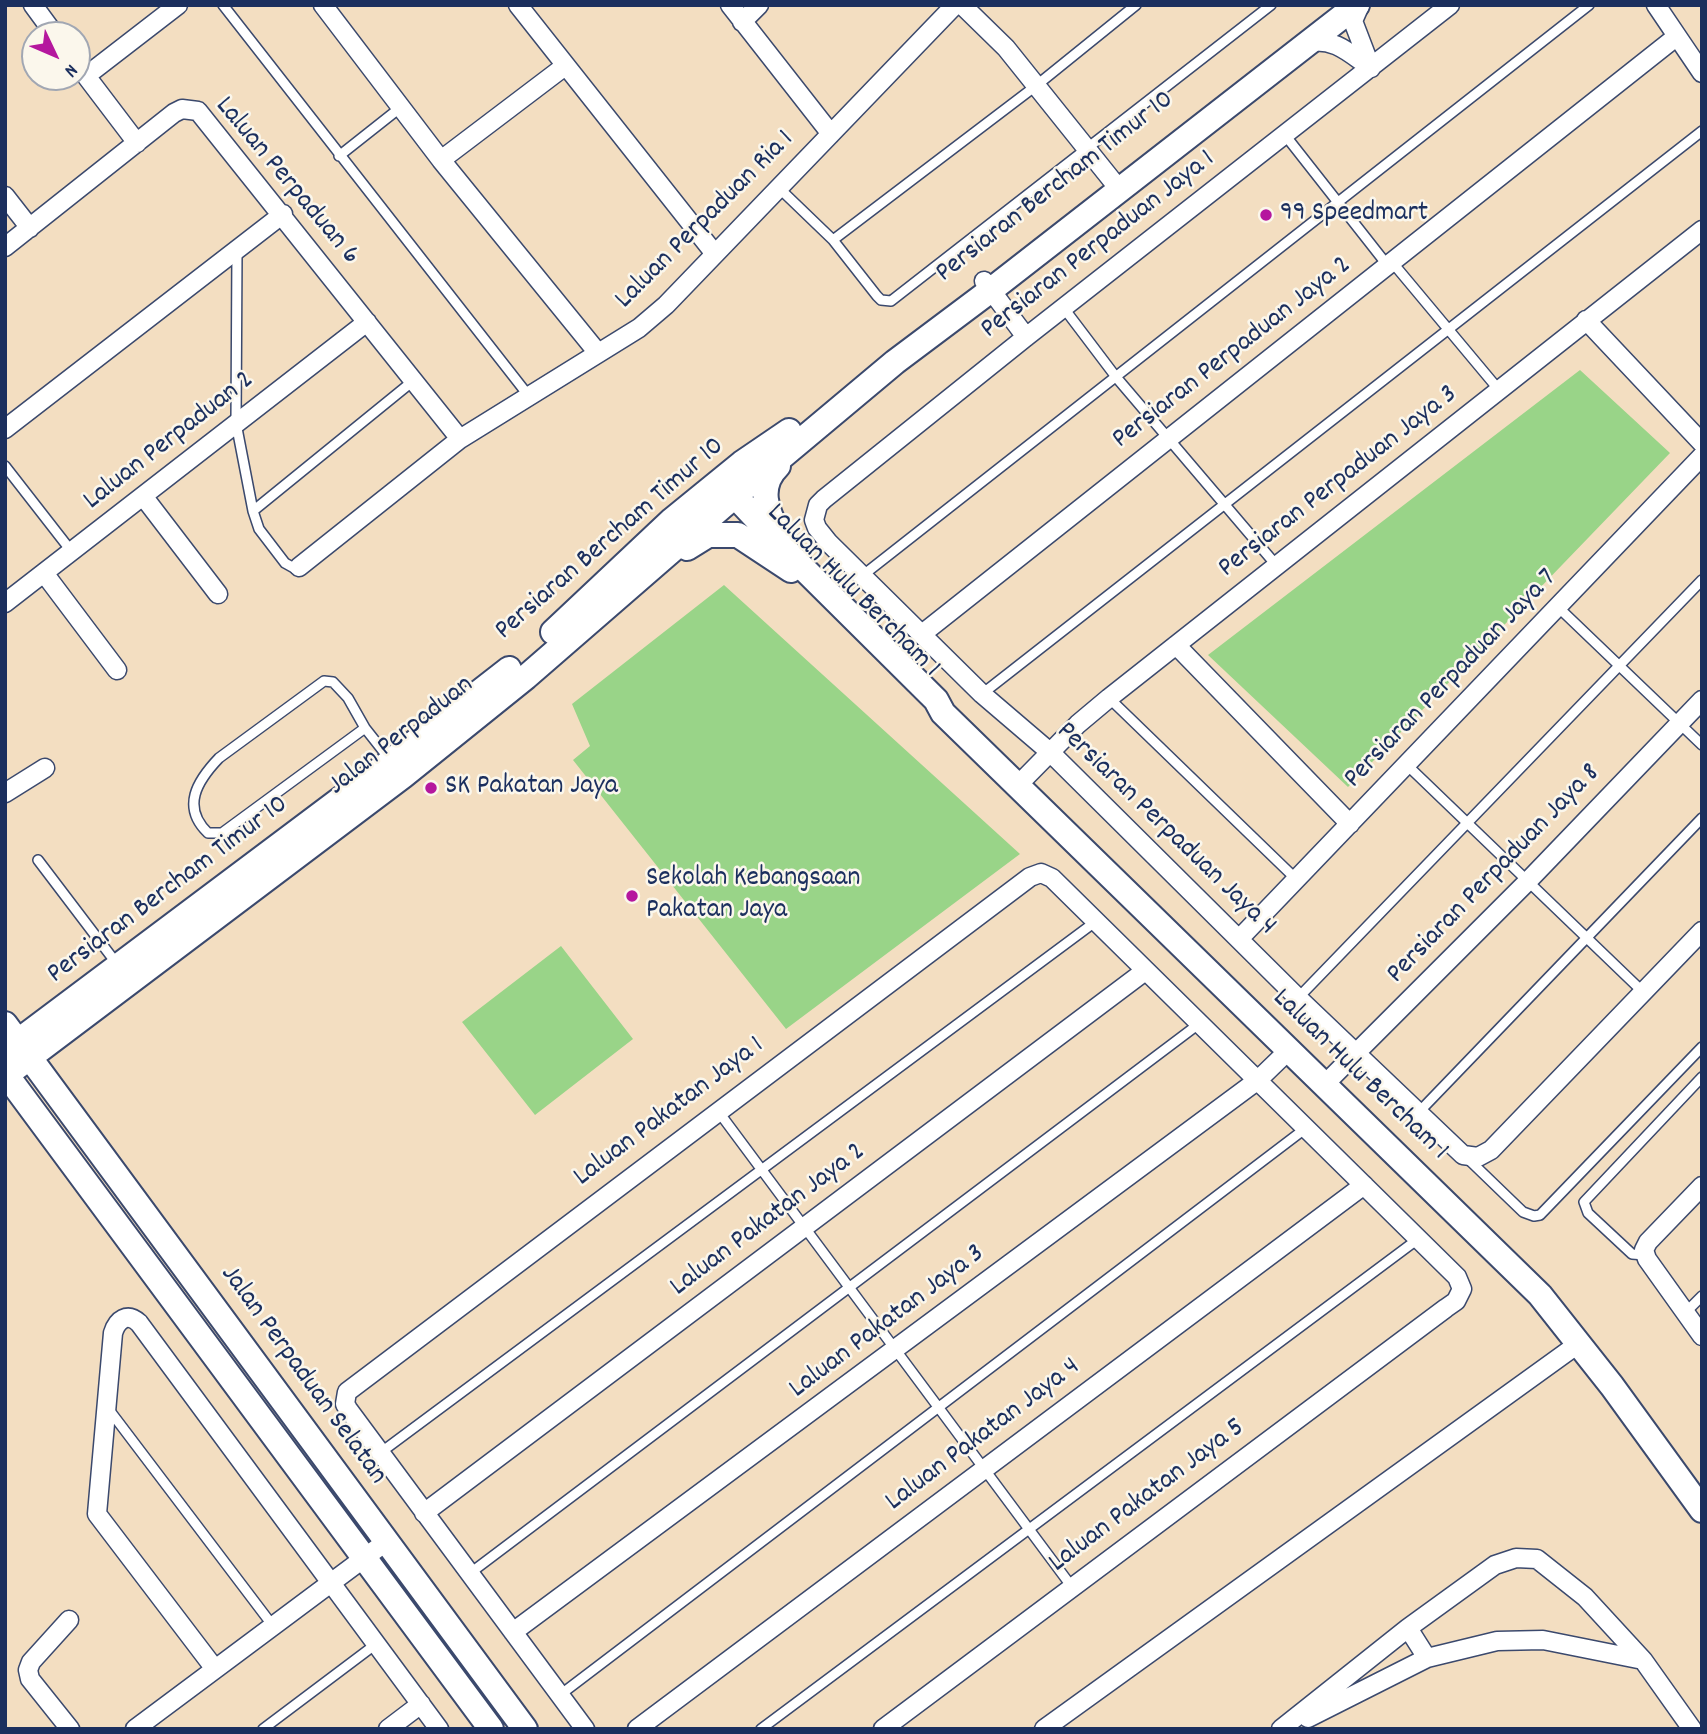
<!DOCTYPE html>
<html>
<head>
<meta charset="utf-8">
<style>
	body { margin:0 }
	#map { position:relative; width:1707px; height:1734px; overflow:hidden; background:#f3dec1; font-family:Dekko,sans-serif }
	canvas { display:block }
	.frame { position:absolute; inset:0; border:7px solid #1b2f5e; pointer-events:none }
	.north { position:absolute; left:21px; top:21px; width:70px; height:70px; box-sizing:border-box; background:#fbf7ec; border:2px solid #a1a7b3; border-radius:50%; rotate:134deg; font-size:19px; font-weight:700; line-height:28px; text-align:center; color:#1b2f5e }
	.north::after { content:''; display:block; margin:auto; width:24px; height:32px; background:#b5179e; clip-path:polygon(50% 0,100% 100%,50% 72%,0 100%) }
</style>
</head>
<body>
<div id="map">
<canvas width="1707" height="1734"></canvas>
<div class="frame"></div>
<div class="north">N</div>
</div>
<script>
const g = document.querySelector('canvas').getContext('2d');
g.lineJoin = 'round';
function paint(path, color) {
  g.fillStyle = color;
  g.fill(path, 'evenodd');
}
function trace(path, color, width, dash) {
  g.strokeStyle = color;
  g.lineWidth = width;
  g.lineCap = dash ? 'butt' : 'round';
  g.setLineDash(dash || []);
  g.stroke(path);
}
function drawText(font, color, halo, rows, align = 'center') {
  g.font = font + ' Dekko,sans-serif';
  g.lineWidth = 5;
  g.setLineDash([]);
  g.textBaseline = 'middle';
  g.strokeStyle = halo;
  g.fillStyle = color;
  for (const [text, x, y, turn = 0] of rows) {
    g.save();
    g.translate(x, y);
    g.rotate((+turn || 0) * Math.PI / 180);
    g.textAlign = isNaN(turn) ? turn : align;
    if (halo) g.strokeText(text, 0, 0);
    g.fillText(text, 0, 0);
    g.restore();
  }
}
paint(new Path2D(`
	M1580,370L1670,453L1348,787L1208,655Z
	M724,585L1020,854L786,1029L573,760L590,746L572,704Z
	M561,946L633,1039L535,1115L462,1022Z`), '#99d488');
const lane = new Path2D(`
	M223,5L528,395
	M1285,135L1388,266
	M339,156L401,107
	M779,188L833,240L877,296L881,300L891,301L1271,5
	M833,240L1037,85L1136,5
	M237,251L236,423L253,511L259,529L285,563L294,568L299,567
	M1392,262L1499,390
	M1063,307L1116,377L1277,566
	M5,466L72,552
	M253,511L413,381
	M862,576L1589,5
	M1558,607L1702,745
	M982,694C1221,505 1463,320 1702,131
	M1109,698L1297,880
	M365,728L222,833H208C181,807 197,781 219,758L324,681L333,682L348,698L365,728L391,761
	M1407,765L1643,992
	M38,860L117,964
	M1298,998L1702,580
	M718,1111L1072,1587
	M1418,1113L1702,818
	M1466,1157L1523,1212L1534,1216L1540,1215L1702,1047
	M1645,1255L1632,1254L1588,1213L1584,1202L1702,1077
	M1685,1313L1702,1296
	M107,1407L273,1626
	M380,1453L1095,922
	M469,1574L1200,1023
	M560,1695L1306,1128
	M263,1729L376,1644
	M761,1729L1418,1239`);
const street = new Path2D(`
	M33,5L55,35
	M323,5L441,160L598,353
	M518,5L715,254
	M730,5L831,134
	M962,5L1006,48L1119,189
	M1360,5L1353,21L1371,68
	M1450,5L1026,337L824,499L818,505L814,520L817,528L829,543L982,694L1051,753L1298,998L1463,1155L1478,1157L1491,1150L1702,931
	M1656,5L1702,73
	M742,22L759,5
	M1309,42C1336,38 1350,54 1371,68
	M77,64L137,143
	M86,76L178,5
	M441,160L565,66
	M5,196L30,228
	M5,247L174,113L182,109L198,111L460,439
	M984,281L1026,337
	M1586,320L1702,443
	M5,429L283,214
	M143,496L218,594
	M299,567L460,439L639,328L666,305L955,5
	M44,573L117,670
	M5,603L367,322
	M922,634L1676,37
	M1176,645L1350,824
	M1018,785L1078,724L1109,698L1702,230
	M5,793L45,768
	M1240,938L1702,456
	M1324,1085L1528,881L1702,700
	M1702,1186L1648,1242L1644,1250L1647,1259L1702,1336
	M424,1513L1145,971
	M69,1620L31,1662L28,1670L30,1679L70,1729
	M1408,1628L1427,1658
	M513,1632L1258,1080L1289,1050
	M215,1669L97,1514L113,1333C117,1320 127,1312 139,1323L439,1729
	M1308,1718L1427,1658L1497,1641L1543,1640L1643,1660
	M135,1729L387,1541
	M388,1729L421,1704
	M585,1729L348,1409L345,1404L347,1392L1030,877L1041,873L1052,878L1457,1277L1462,1289L1456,1301L1446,1308L883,1729
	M637,1729L1364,1185
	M1044,1729L1578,1344
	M1281,1729L1408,1628L1495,1565L1516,1558L1537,1559L1585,1597L1643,1660L1692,1729`);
const secondary = new Path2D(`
	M778,466C757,486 766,512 780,534
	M735,496L799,564L936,700L943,713L1540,1295L1612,1386L1702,1510
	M687,548L708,535H738L791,570
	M553,632L672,520L742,463L789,431
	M5,1024L525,1729
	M5,1051L378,771L509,669
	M5,1073L491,1729
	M5,1076L403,776L526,677L723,506L895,362L991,290L1357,5`);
trace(lane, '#3b496d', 12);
trace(street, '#3b496d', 21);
trace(secondary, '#3b496d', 28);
trace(lane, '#fff', 9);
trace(street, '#fff', 18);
trace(secondary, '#fff', 24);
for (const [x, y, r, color] of [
	[1266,215,7,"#b5179e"],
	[431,788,7,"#b5179e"],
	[632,896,7,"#b5179e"]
]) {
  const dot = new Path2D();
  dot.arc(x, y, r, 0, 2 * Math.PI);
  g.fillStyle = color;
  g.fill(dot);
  trace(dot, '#fbf7ec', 2.5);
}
drawText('28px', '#1b2f5e', '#fbf7ec', [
	["Laluan Perpaduan 6",286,182,50],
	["Persiaran Bercham Timur 10",1056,188,-38],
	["Laluan Perpaduan Ria 1",706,221,-45],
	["Persiaran Perpaduan Jaya 1",1099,246,-38],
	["Persiaran Perpaduan Jaya 2",1233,354,-38],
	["Laluan Perpaduan 2",170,442,-38],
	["Persiaran Perpaduan Jaya 3",1339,483,-38],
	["Persiaran Bercham Timur 10",611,540,-41],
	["Laluan Hulu Bercham 1",852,592,45],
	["Persiaran Perpaduan Jaya 7",1452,680,-46],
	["Jalan Perpaduan",402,737,-38],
	["Persiaran Perpaduan Jaya 4",1165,830,44],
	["Persiaran Perpaduan Jaya 8",1495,875,-46],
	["Persiaran Bercham Timur 10",169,891,-37],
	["Laluan Hulu Bercham 1",1359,1076,44],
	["Laluan Pakatan Jaya 1",670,1113,-37],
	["Laluan Pakatan Jaya 2",769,1221,-37],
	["Laluan Pakatan Jaya 3",888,1323,-37],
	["Jalan Perpaduan Selatan",302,1376,54],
	["Laluan Pakatan Jaya 4",984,1436,-37],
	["Laluan Pakatan Jaya 5",1148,1497,-37]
]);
drawText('28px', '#1b2f5e', '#fbf7ec', [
	["99 Speedmart",1280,215],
	["SK Pakatan Jaya",445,788],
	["Sekolah Kebangsaan",646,880],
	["Pakatan Jaya",646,912]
], 'left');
</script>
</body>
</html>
